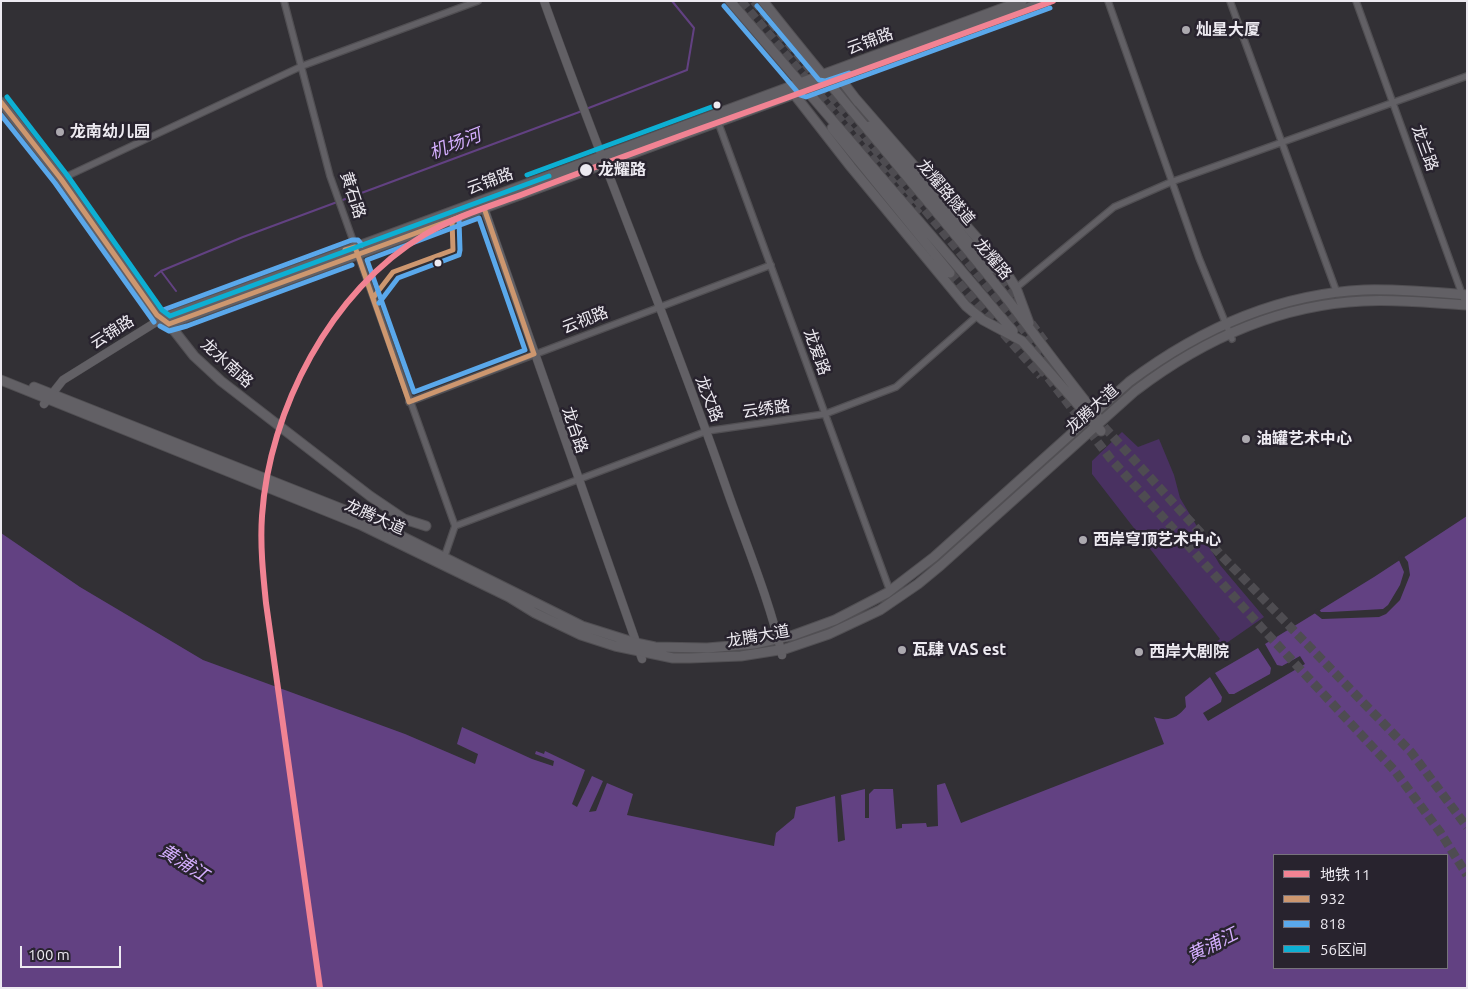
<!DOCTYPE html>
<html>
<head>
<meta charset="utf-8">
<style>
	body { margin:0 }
	#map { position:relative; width:1468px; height:989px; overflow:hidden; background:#323035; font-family:Ubuntu,"Noto Sans SC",sans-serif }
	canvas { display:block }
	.frame { position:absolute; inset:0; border:2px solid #edeaf1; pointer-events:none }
	.legend { position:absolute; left:1273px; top:854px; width:175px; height:115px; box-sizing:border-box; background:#28232e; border:1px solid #77737c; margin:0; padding:6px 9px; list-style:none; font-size:15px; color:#edeaf1 }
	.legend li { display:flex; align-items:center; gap:10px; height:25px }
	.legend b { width:25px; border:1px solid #77737c }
	.scale { position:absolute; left:20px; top:946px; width:101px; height:22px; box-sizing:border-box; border:2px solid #edeaf1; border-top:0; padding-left:6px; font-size:15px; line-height:18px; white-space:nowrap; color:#edeaf1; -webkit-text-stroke:4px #28232e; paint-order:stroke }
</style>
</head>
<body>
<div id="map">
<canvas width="1468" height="989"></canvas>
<div class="frame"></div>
<ul class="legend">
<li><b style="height:6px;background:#f18393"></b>地铁 11</li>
<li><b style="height:6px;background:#cd976f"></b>932</li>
<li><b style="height:6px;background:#5aa8eb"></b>818</li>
<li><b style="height:6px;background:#0dafd3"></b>56区间</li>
</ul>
<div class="scale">100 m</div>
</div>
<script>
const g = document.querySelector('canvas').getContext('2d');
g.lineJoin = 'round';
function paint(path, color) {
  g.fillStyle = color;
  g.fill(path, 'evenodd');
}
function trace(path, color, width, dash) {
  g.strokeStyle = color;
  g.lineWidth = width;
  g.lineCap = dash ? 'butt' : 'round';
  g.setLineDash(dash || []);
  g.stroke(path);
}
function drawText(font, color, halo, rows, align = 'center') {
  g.font = font + ' Ubuntu,"Noto Sans SC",sans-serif';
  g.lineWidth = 5;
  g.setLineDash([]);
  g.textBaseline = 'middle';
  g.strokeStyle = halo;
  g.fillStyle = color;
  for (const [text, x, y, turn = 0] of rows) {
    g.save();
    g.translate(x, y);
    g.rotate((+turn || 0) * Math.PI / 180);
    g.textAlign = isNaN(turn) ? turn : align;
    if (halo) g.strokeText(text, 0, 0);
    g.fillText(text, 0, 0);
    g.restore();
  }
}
paint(new Path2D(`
	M1122,432L1138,447L1159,439L1174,475L1180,498L1220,565L1264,617L1215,651L1212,646L1220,639L1092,474V461Z`), '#493161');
paint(new Path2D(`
	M1467,516V988H1V533L80,587L203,660L405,734L475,764L478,754L457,744L462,727L532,759L553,766L554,761L535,754L536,751L544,754L545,751L585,770L572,804L577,807L592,776L603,781L589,812L596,811L607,783L633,794L627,815L774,846L776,833L794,818L796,807L835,796L838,842L845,840L841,795L865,789V818H869V794L874,789H893L896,829L902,828V824L926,823L927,827L938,826L937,785L945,783L961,823L1164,744L1154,717C1169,722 1177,718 1186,707L1185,697L1210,677L1222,697L1221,702L1203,713L1208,721L1305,664L1300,656L1282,666L1277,665L1265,644L1374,577ZM1274,855H1447V968H1274Z
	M1258,648L1271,668L1270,674L1234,694H1229L1215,673Z`), '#624182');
paint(new Path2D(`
	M1403,555L1408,562L1410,575L1400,600L1386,614L1379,617L1322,619L1313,612L1318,608L1321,612H1330L1383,609L1388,605L1400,585L1404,572L1398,558Z`), '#323035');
trace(new Path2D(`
	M586,109L687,70L694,28L672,1
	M161,271L176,291
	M155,276L161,271L243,237L582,111`), '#624182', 2);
trace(new Path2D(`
	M741,1L919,214
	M754,1L1053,366
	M991,269L1045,342
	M950,273L1041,376
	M1040,367L1110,458L1261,627L1395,771L1440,832L1467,875
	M1095,417L1220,554L1411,752L1467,827`), '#4e4c51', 9, [9, 4.5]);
const minor = new Path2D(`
	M284,1L330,176L455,526L444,558
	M1108,1L1199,258L1232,339
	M1230,1L1337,293
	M1356,1L1466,305
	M718,122L890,591
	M61,179L302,66L478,1
	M1016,288L1114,207L1171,182L1467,76
	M409,402L771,265
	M455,526L707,431L825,414L896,387L977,316`);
const tertiary = new Path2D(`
	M544,1C602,164 669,323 726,487C745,542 769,598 782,655
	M484,208L642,659
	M44,404L63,380L161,319`);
const secondary = new Path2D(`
	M730,1L1013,331
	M763,1C843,103 928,199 1008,300C1038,339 1067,379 1098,417
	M839,77L858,102
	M794,94L851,167L966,306L983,320L1022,341L1101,431
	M855,98L1004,269L1016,288L1029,323
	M1,102L61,179L157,315L169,324L194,356L221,381L370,496L404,519L426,526
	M870,126L991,269
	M832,128L950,273
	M161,319L1022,1
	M169,324L1047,1
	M1,380L361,525L509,597L535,613L581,635L615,646L673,658H690L741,656L785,649L829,634L880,610L918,584L941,565L1135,391C1202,340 1279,305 1363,301C1398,299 1432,303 1467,305
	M34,387L365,518L582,626L636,643L655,647L707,648L754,644L794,635L835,620L887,593L934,557L1129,382C1197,331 1277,294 1364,290C1398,289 1432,292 1467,295`);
trace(minor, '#514f53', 8);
trace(tertiary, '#514f53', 9);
trace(secondary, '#514f53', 11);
trace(minor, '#626065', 5.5);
trace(tertiary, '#626065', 8);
trace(secondary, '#626065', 9);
trace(new Path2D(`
	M1,102L61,179L157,315L169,324L484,208
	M484,208L534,354
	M345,250L355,247L409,402
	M373,298L393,272L453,250L452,220
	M409,402L534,354`), '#cd976f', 5);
trace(new Path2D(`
	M724,6L800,95L806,97L1050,8
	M757,6L819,80L825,81L849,73
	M1,115L55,183L154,322
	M479,218L525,350L414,392L367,260Z
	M379,303L398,278L459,255L460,250L459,220
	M163,310L352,240H358L362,245
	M160,326L169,331L187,326L352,265`), '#5aa8eb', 5);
trace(new Path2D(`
	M7,97L67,175L162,310L170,316L549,176
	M527,175L717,105`), '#0dafd3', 5);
trace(new Path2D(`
	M320,988L266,603C263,574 260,545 262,516C269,410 331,290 424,235C456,216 491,206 526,193C581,172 636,152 691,132C812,89 933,45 1053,1`), '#f18393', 6);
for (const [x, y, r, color] of [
	[1186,30,5,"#aca9af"],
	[717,105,4.5,"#edeaf1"],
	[60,132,5,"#aca9af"],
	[586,170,7,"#edeaf1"],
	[438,263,4.5,"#edeaf1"],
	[1246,439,5,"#aca9af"],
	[1083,540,5,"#aca9af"],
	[902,650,5,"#aca9af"],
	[1139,652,5,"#aca9af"]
]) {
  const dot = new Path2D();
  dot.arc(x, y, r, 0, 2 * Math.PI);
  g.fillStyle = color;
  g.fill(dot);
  trace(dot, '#28232e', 2);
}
drawText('bold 16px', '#edeaf1', '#28232e', [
	["灿星大厦",1196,30],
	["龙南幼儿园",70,132],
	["油罐艺术中心",1256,439],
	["西岸穹顶艺术中心",1093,540],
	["瓦肆 VAS est",912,650],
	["西岸大剧院",1149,652]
], 'left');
drawText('16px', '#edeaf1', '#28232e', [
	["云锦路",870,41,-20],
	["龙兰路",1425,148,70],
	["云锦路",490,181,-20],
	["龙耀路隧道",946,192,50],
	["黄石路",353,195,72],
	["龙耀路",993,259,50],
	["云视路",585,320,-21],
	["云锦路",112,332,-32],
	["龙爱路",817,352,70],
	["龙水南路",227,363,42],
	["龙文路",709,399,69],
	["云绣路",766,409,-8],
	["龙腾大道",1092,409,-42],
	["龙台路",575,430,71],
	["龙腾大道",375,517,24],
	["龙腾大道",758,636,-10]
]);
drawText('bold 16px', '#edeaf1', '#28232e', [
	["龙耀路",598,170]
], 'left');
drawText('italic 18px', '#d4aefe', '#28232e', [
	["机场河",455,144,-21],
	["黄浦江",184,863,32],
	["黄浦江",1212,945,-27]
]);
</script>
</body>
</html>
